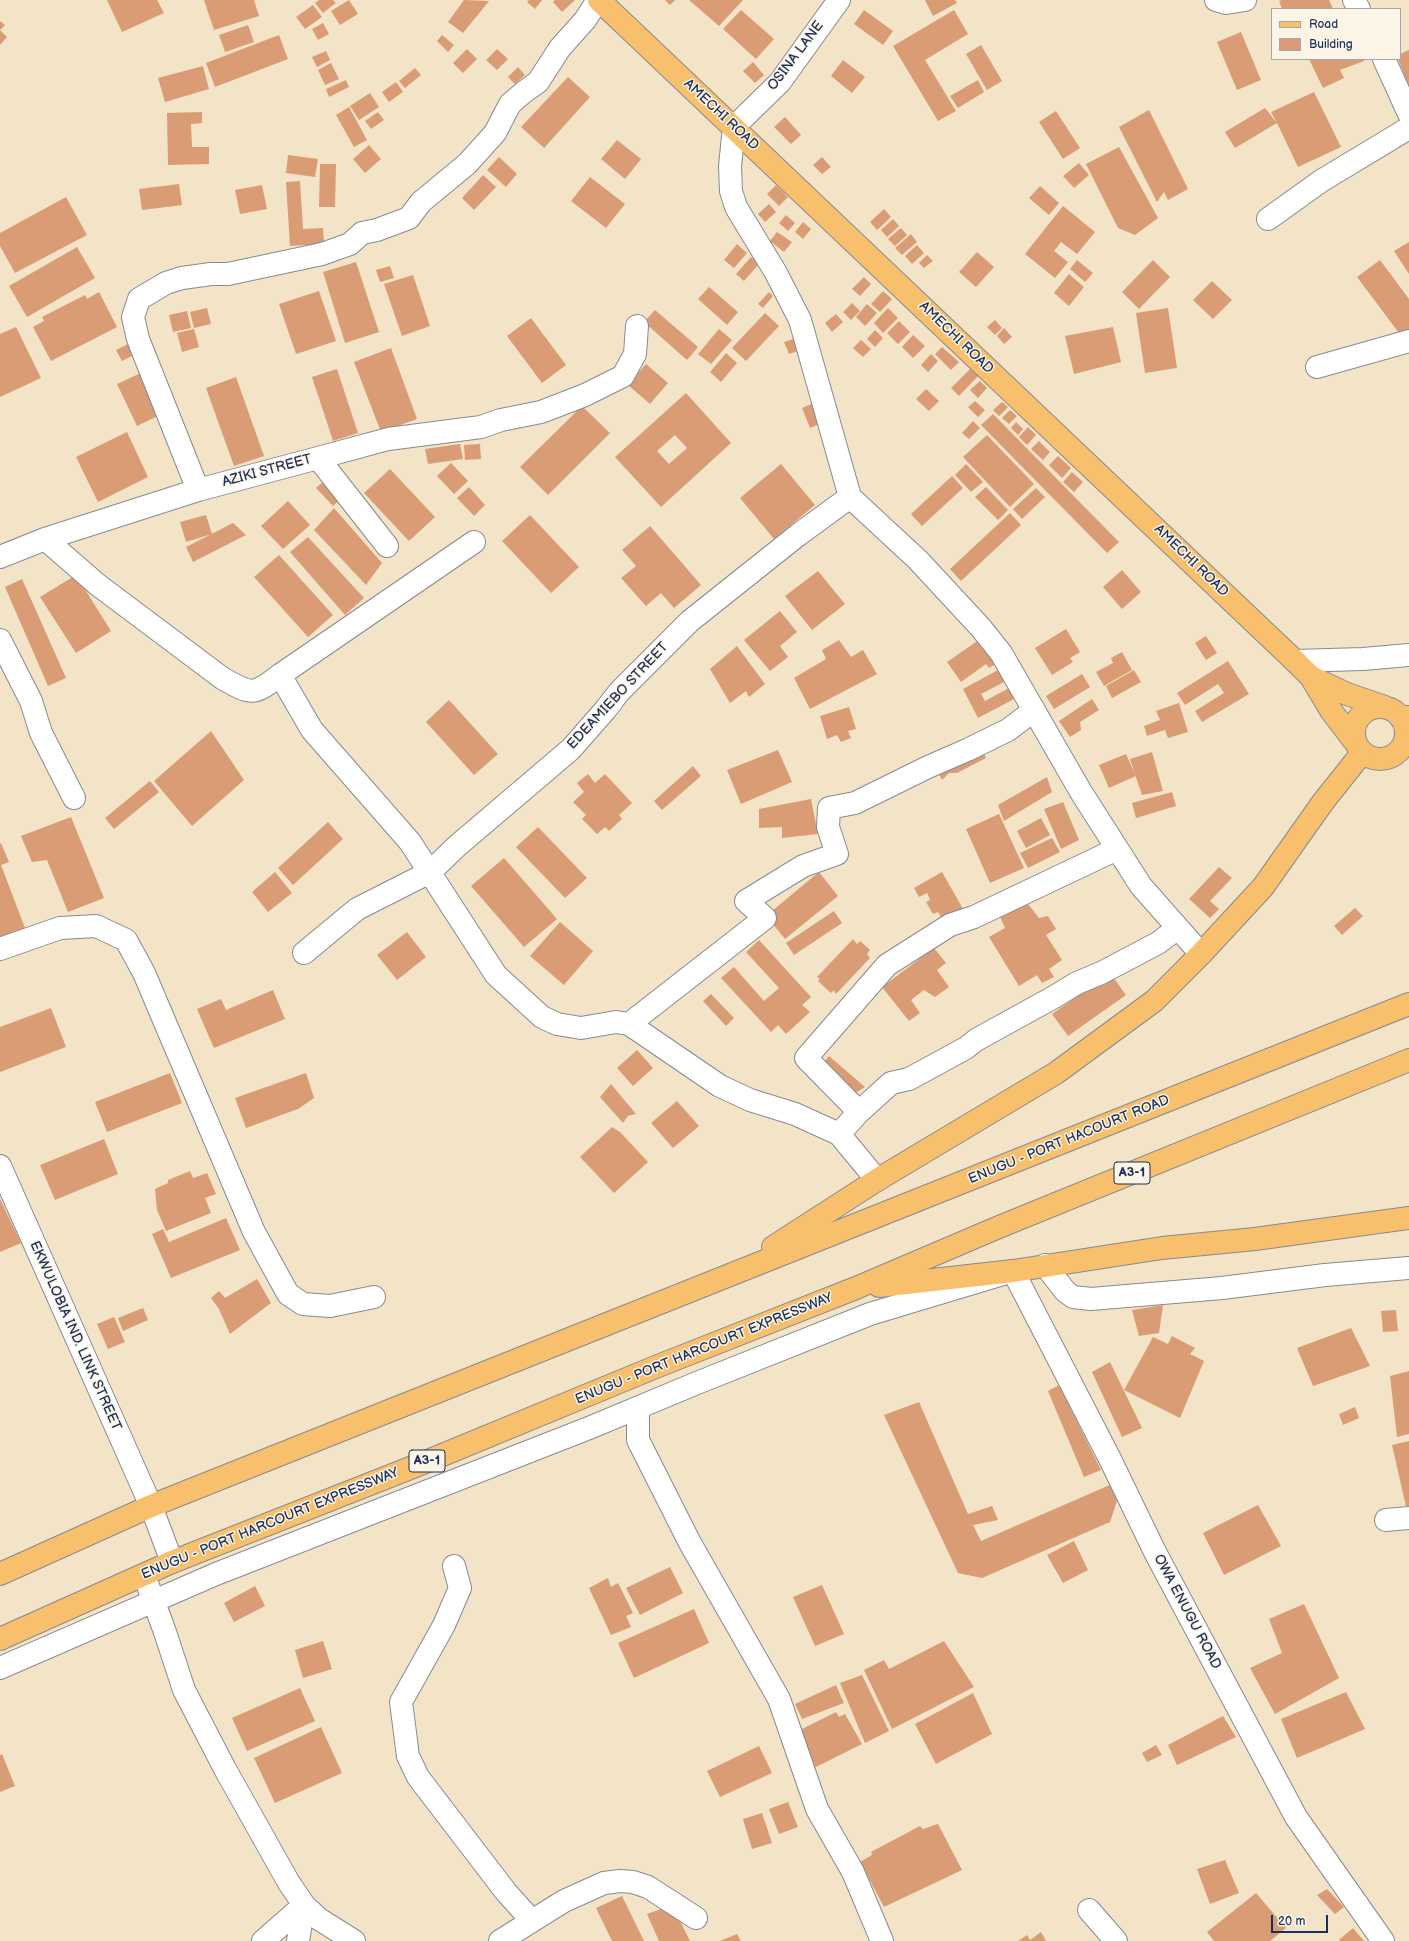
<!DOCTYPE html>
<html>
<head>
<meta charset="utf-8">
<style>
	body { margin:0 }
	#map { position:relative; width:1409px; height:1941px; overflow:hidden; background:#f3e4c7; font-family:"Balsamiq Sans",sans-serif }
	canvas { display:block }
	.legend { position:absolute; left:1271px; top:8px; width:130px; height:52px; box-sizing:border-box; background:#fcf5e5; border:1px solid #a2a6af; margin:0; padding:5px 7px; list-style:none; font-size:12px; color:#1b2f5e }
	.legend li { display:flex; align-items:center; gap:8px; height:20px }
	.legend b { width:20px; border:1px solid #a2a6af }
	.scale { position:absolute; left:1271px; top:1915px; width:57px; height:18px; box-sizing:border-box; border:2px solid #1b2f5e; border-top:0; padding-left:5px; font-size:12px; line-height:14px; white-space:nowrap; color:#1b2f5e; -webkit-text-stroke:3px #fcf5e5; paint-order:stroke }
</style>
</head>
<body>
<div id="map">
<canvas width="1409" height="1941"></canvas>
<ul class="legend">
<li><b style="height:5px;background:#f8bf6c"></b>Road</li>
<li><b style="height:11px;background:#d99c75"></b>Building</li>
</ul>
<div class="scale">20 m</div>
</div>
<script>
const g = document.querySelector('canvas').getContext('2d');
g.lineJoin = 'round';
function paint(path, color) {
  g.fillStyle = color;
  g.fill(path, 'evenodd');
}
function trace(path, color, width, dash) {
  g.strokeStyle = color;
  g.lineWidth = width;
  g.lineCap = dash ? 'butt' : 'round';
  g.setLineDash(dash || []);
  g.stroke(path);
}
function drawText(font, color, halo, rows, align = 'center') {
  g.font = font + ' "Balsamiq Sans",sans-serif';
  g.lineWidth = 3;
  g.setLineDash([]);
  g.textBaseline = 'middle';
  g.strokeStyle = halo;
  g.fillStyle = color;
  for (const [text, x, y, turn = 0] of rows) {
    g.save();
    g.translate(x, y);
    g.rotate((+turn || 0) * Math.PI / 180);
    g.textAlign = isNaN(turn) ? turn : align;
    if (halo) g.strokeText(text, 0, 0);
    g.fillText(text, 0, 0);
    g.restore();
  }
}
paint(new Path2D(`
	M107,0H157L164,13L122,32Z
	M204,0H254L259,16L214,30Z
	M319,0H333L336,3L323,13L315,3Z
	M349,0L358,14L340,25L331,11Z
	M464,0L489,1L463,33L448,22Z
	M529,0H542L535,9L527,2Z
	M555,0H575L562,12L553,2Z
	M665,0H675L670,5Z
	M689,0H743L719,26Z
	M925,0H955L957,3L933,16Z
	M1282,0H1329L1333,9H1282L1279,1Z
	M313,5L322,17L305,29L296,17Z
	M741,10L774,39L756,59L723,29Z
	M864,10L893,31L883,45L854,24Z
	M954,10L968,34L925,60L956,111L938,121L893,46Z
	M0,21L5,25L0,30L7,37L0,45Z
	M323,23L329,34L318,40L312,29Z
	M248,25L254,42L225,52L219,35Z
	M1241,32L1261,80L1237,90L1217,42Z
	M279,35L288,59L215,87L206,63Z
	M442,35L454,45L448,52L437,41Z
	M981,45L1002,81L987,90L966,54Z
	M467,49L477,59L463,73L453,63Z
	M497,49L508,59L497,70L486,60Z
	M1409,50V86L1398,59H1400V54Z
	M326,51L330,60L317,67L312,57Z
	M1309,59H1363L1364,61L1340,70L1344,78L1323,88Z
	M843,60L865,77L852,93L831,76Z
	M753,62L764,75L755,83L743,71Z
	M331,63L339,79L325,85L318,70Z
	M203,66L209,89L165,102L158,78Z
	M518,67L525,75L515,84L508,77Z
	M415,68L421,75L405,88L399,81Z
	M568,77L590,97L544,148L521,127Z
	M346,80L349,87L329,97L326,89Z
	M978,80L984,92L958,108L950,96Z
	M396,82L403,92L389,102L382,92Z
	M1314,92L1341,147L1298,167L1277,123L1235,148L1225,132L1265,108L1277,123L1271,112Z
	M370,93L379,107L359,120L350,106Z
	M349,107L367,140L354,147L336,115Z
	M1149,110L1188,189L1168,200L1164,192L1157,202L1119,127Z
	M1056,111L1080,148L1063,159L1039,122Z
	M202,112V123L191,124L192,147H209V164L168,165L167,113Z
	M378,112L384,120L371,129L365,121Z
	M785,117L801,135L791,144L774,127Z
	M617,140L641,159L625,179L601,159Z
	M369,145L381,159L365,173L353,159Z
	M1119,147L1158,218L1135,235L1118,228L1086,164Z
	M288,155L318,159L315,177L286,173Z
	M499,157L517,174L506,187L487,170Z
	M822,157L831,167L822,174L813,165Z
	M1079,163L1089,175L1074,188L1063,176Z
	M320,164H336L335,207H319Z
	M483,175L496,187L474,210L462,198Z
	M590,177L625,204L606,228L571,201Z
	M300,181L303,229L323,228L324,244L290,246L286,182Z
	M179,184L182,205L142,210L139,189Z
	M262,185L267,209L240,214L235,190Z
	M776,185L788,197L779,206L767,194Z
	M1040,186L1059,203L1049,215L1029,198Z
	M66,197L87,235L15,273L0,246V233Z
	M769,204L776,212L765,222L758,214Z
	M1063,206L1095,232L1077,254L1061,242L1054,251L1068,262L1055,278L1025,254Z
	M884,209L891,217L877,230L870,222Z
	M786,215L795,223L788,231L779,223Z
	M893,219L899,226L887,237L881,230Z
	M803,222L811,229L803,239L795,232Z
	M901,228L907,235L895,246L888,239Z
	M777,232L792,242L784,252L770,241Z
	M911,234L917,242L902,255L895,248Z
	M1409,242V274L1394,251Z
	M737,244L747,253L734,268L724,260Z
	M917,245L924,253L912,264L905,256Z
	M77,247L95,278L27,317L9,286Z
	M977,252L994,267L976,287L959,272Z
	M927,255L933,261L924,268L919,263Z
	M751,257L759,264L744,281L736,274Z
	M1077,260L1093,273L1085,282L1070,269Z
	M1153,260L1170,277L1139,309L1122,292Z
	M1380,260L1409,299V332L1402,337L1357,277Z
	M356,262L379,332L345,343L323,272Z
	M390,266L394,278L380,282L376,270Z
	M1069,274L1084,287L1069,306L1054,293Z
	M413,275L430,326L402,336L384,284Z
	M864,277L871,284L860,296L852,289Z
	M1212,281L1232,300L1213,319L1193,300Z
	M709,287L738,312L727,325L698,299Z
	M319,291L336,341L296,354L279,304Z
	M883,291L892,299L880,312L871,304Z
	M99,292L117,327L51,361L33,327L44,321L42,317L85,295L87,299Z
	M769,292L773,296L763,308L758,304Z
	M852,303L860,311L851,320L843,312Z
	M867,304L877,313L865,326L856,317Z
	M207,308L211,324L194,328L190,312Z
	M888,308L898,318L883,333L874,323Z
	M1168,308L1177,368L1145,373L1136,313Z
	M655,310L698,347L687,360L644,322Z
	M187,311L191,328L173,332L169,315Z
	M765,313L779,326L746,361L732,348Z
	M836,314L843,322L832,332L825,323Z
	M531,318L566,365L542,383L507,336Z
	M995,320L1002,328L995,335L987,327Z
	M899,321L910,332L898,344L887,333Z
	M16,327L41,378L0,397V334Z
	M1113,327L1121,362L1074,374L1065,336Z
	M1004,328L1012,337L1004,344L997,336Z
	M194,329L199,347L182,352L177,333Z
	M719,329L732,340L711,364L698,354Z
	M875,330L883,338L875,347L867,339Z
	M913,335L925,346L913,358L902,347Z
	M796,338L801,350L789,354L784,342Z
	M861,340L871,349L863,357L853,348Z
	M132,342L138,353L122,361L116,350Z
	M942,347L959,362L951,370L935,354Z
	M391,348L417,419L381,432L354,362Z
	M726,353L737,363L721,382L710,372Z
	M931,354L938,361L928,372L921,365Z
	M646,364L668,383L650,404L628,385Z
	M971,368L979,375L959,396L951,388Z
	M337,369L358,433L333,441L312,377Z
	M143,372L164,413L137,426L117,384Z
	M236,377L264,456L234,466L206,388Z
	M980,381L987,388L978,398L970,390Z
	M926,389L939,401L929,411L916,399Z
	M686,393L731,443L661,507L615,457ZM675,435L687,448L669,464L657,451Z
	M818,401L827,421L810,428L802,408Z
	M975,401L985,410L978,417L968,407Z
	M1002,402L1008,407L999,416L993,410Z
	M582,406L610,433L548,495L520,467Z
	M1010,410L1017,416L1009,424L1002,418Z
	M993,414L1119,542L1107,553L981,425Z
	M973,421L980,428L969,439L962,433Z
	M1016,422L1023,429L1018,435L1011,428Z
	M1028,427L1036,435L1027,445L1019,437Z
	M127,432L148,477L98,502L76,457Z
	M987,435L1034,484L1010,507L963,457Z
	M1039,441L1050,452L1043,460L1031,449Z
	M460,444L463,459L428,464L425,449Z
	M480,444L481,459L465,460L464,445Z
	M1058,456L1071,468L1062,478L1049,465Z
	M451,463L468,481L454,494L437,476Z
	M781,464L815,505L774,539L740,498Z
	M966,464L983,482L971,492L955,475Z
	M390,469L435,517L409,541L364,493Z
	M1072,472L1083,482L1074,492L1063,482Z
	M952,476L963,488L922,526L911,514Z
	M326,479L343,497L333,506L316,488Z
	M469,487L485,505L474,516L457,498Z
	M986,487L1008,510L998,520L975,497Z
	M1036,488L1045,497L1022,519L1013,509Z
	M288,501L310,525L283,549L261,526Z
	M334,508L382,563L366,585L314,530Z
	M1010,513L1021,525L961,581L950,569Z
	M206,515L212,534L186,542L180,522Z
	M530,515L579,567L551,593L502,541Z
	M233,523L246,535L193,562L186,547Z
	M650,526L701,585L674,608L661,593L646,606L621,578L636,566L622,550Z
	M308,537L364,598L345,615L290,552Z
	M279,555L333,615L308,637L254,577Z
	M1122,570L1141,592L1122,609L1103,587Z
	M818,571L845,604L812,630L785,596Z
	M76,575L111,631L76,653L40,597Z
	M22,579L66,678L48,686L5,587Z
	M780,611L797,632L780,646L788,657L770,671L744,640Z
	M1066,629L1080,652L1070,658L1073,662L1052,675L1035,648Z
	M1206,636L1217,653L1206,660L1195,643Z
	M983,637L1000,661L989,668L986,664L961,682L947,662Z
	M839,640L851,657L863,650L877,674L810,709L794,678L826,659L822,650Z
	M737,646L765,684L749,697L746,691L730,703L710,669Z
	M1122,652L1132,670L1104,686L1096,672L1113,663L1111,658Z
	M1228,661L1249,694L1202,722L1195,711L1224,693L1218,684L1185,705L1177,693Z
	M1000,669L1006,681L981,694L985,701L1009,688L1014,699L978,718L963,689Z
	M1134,670L1141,682L1112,698L1106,686Z
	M1082,674L1090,687L1054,709L1046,696Z
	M1092,699L1099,710L1080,722L1081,730L1070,737L1059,721Z
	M449,700L498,754L474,775L426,722Z
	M1179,703L1188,732L1168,738L1165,730L1147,736L1144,726L1160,720L1156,711Z
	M849,707L856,729L848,731L851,738L841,742L837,735L827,739L820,716Z
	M211,731L244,780L192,826L154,781Z
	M981,747L986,758L957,773H949L942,780L936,768Z
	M778,750L792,782L741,804L727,770Z
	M1152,752L1163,791L1142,795L1130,759Z
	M1126,754L1136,776L1109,788L1099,765Z
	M693,766L701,776L662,810L654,801Z
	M588,774L595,783L605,774L632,803L619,815L622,819L609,831L605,827L597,834L582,819L586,815L573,802L584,792L577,783Z
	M1047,777L1052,792L1004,821L998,805Z
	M150,781L159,792L114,829L105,818Z
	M1172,792L1176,806L1136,818L1132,803Z
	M811,799L818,834L782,838V827L759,828V809Z
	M1063,802L1079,840L1061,849L1044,809Z
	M999,814L1024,868L990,883L966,829Z
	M71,817L104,898L68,912L47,860L32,862L21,836Z
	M1041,818L1050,835L1026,848L1017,831Z
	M328,822L343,839L293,885L278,868Z
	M538,827L587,878L565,898L516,847Z
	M1052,838L1060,852L1028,868L1020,853Z
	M1,843L9,862L1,865L25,928L0,937V844Z
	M504,858L557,919L524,947L471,886Z
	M1219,867L1232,878L1210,901L1219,909L1210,918L1189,899Z
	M275,872L292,893L268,912L252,892Z
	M819,872L838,896L785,939L766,916Z
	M942,872L963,909L943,920L938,912L933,914L926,902L930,900L927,893L919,897L914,888Z
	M1025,900L1039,918L1048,916L1056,929L1046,935L1062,960L1049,969L1054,977L1042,983L1037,975L1019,986L989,937L1005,928L1000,917Z
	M1355,908L1363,916L1342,935L1334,926Z
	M834,911L842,923L794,955L786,943Z
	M560,922L593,951L564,985L530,956Z
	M407,932L426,957L397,980L377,955Z
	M853,939L857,944L860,941L870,950L867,954L870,958L836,994L834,990L831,993L818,981L820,979L817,977Z
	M759,940L811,997L802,1005L810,1012L786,1034L778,1025L771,1032L721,978L734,967L764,1001L779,988L746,952Z
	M934,948L946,963L937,970L949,987L935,997L924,990L911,1000L920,1013L909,1021L882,987Z
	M1110,973L1126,995L1068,1036L1052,1014Z
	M273,990L285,1019L214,1048L197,1009L221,999L226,1010Z
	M711,994L734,1018L726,1026L703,1001Z
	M51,1008L66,1047L0,1072V1027Z
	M637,1050L653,1068L633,1086L617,1068Z
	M829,1056L865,1087L851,1096L819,1068Z
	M170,1073L182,1103L107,1132L95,1102Z
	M306,1073L314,1098L298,1109L246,1128L235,1098Z
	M611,1084L636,1114L628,1116L623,1123L600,1097Z
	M677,1101L699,1126L673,1148L651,1123Z
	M612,1127L620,1132L648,1162L614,1193L580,1157Z
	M104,1139L118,1174L55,1200L40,1165Z
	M190,1171L193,1178L207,1173L216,1194L205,1198L211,1213L166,1231L157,1210L155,1189L168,1183V1180Z
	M0,1199L21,1243L0,1252Z
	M226,1218L240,1250L171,1278L152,1234L163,1229L169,1242Z
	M257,1279L271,1303L230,1334L219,1309L211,1298L219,1291L225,1298Z
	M1163,1305L1159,1333L1139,1336L1132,1310Z
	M143,1308L148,1320L123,1331L118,1318Z
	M1396,1310L1398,1331L1383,1332L1381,1311Z
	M114,1317L125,1342L108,1349L97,1324Z
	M1351,1328L1370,1366L1313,1386L1297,1348Z
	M1172,1336L1195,1348L1190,1354L1204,1361L1180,1418L1124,1390L1153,1337L1168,1344Z
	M1110,1362L1142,1428L1122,1437L1092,1372Z
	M1409,1371V1434L1397,1437L1390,1376Z
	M1059,1385L1101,1470L1084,1477L1048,1391Z
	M919,1402L968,1514L992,1506L998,1520L973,1525L981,1541L1112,1484L1117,1501L1110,1522L982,1578L958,1573L884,1415Z
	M1355,1407L1359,1418L1343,1425L1339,1414Z
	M1409,1441V1511H1407L1392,1445Z
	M1258,1505L1281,1546L1224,1575L1203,1533Z
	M1074,1541L1088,1570L1063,1583L1047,1555Z
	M670,1567L683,1593L640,1615L626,1588Z
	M608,1578L611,1587L618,1583L633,1613L626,1616L631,1627L611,1635L589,1588Z
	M822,1585L844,1634L815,1646L793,1597Z
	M255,1586L265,1606L234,1622L224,1603Z
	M1304,1604L1339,1678L1275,1714L1250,1668L1282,1653L1269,1619Z
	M694,1609L709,1643L634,1678L618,1643Z
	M323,1641L332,1669L303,1678L295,1650Z
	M944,1641L974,1687L892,1729L864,1670L884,1660L889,1669Z
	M862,1675L889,1731L865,1743L840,1683Z
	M836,1685L844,1703L802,1719L795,1704Z
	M300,1688L315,1721L247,1751L232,1718Z
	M1346,1692L1365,1729L1297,1758L1281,1719Z
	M973,1693L992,1734L936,1764L915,1724Z
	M836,1712L839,1717L845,1714L862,1744L814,1768L800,1730Z
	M1223,1716L1236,1737L1177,1765L1168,1745Z
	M321,1727L342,1773L275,1803L254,1758Z
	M1156,1745L1162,1755L1147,1762L1142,1753Z
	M759,1746L772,1773L720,1797L707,1771Z
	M2,1754L15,1786L0,1792V1755Z
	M788,1802L798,1827L779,1834L769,1809Z
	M762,1813L772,1843L752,1849L743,1819Z
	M938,1824L962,1870L884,1907L860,1862L872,1855L871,1852L920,1826L923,1829Z
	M1225,1860L1239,1893L1210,1904L1197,1869Z
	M1327,1889L1344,1907L1335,1914L1317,1895Z
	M1256,1893L1286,1928L1270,1941H1214L1207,1932Z
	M622,1896L644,1941H612L596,1908Z
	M672,1905L690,1941H659L647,1914Z
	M1353,1928L1364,1941H1340L1339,1940Z
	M1041,1932L1046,1941H1018L1027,1935L1030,1940Z
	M737,1934L741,1941H720Z`), '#d99c75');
const minor = new Path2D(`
	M839,0L780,82L734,127L730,166L731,191L736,207L776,273L800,320L850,497L918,560L981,628L1001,653L1081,792L1141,886L1201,954
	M1216,0L1226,3L1245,0
	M1354,0L1359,9
	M1384,59L1409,114
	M1268,219L1321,181L1409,128
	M1317,367L1409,341
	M318,458L387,546
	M198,490L138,339L133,317L139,299L166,283L182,278L211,274H228L322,254L350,244L362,233L377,230L409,218L421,202L467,164L495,133L510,104L524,92L538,82L560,48L585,20L598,0
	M45,539L98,585L222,678C252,695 253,696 280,675L474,542
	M0,557L45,539L198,490L318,458L388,439L481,427L501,420L541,412L585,395L623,376L635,354L637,326
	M0,640L31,701L41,733L74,798
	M1295,661L1363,659L1409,655
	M280,675L312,730L410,842L496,975L542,1017L557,1024L581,1028L616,1022L629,1024L720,1086L750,1100L795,1114L839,1134L877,1180
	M0,949L60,928L96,926L126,940L144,973L254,1232L288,1294L303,1304L330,1306L374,1297
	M304,953L357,909L430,872L457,846L571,749L606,709L619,692L690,621L798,535L850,497
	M629,1024L765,918L746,901L803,866L837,854L828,827L829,808L855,803L928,767L967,750L1008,730L1033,711
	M859,1112L891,1083L909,1079L966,1048L976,1040L1054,997L1077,983L1101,973L1158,943L1178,928
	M839,1134L859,1112L806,1058L887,965L950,925L974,917L1117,849
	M0,1166L151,1506L172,1562
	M1045,1265L1065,1291L1073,1297L1091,1299L1222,1288L1325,1275L1409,1268
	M638,1408V1440L690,1543L779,1699L817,1809L853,1872L882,1941
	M1386,1520L1409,1518
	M454,1566L460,1588L444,1625L401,1702L408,1756L418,1777L506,1892L532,1921
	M144,1575L165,1632L184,1690L225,1769L289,1883L304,1905L319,1919L354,1941
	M0,1668L216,1574L589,1428L697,1383L870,1314L1013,1271L1110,1459L1155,1552L1296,1817L1383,1941
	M1089,1910L1116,1941
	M263,1941L304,1905
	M298,1941L304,1905
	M500,1941L564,1901L604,1883L620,1881L633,1882L648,1887L696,1918`);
const major = new Path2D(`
	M599,0L1295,661L1311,677L1332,712L1355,742
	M1311,677L1347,694L1385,707
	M1354 733a26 26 0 1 1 52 0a26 26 0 1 1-52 0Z`);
const highway = new Path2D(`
	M1401,718L1409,717
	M773,1247L877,1180L1056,1073L1154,1001L1201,954L1263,887L1323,802L1362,753
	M879,1286L1013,1271L1162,1248L1255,1239L1409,1218
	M0,1574L151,1506L1409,1004
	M0,1639L172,1562L423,1463L658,1366L856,1288L999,1227L1409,1060`);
trace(minor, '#878a92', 24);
trace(major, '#878a92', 24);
trace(highway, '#878a92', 24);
trace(minor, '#fff', 22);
trace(major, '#f8bf6c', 22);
trace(highway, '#f8bf6c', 22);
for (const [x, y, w] of [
	[1132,1173,36],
	[427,1461,36]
]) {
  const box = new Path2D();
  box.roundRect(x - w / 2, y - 11, w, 22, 3);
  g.fillStyle = '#fcf5e5';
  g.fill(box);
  trace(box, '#1b2f5e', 1);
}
drawText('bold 13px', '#1b2f5e', null, [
	["A3-1",1132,1173],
	["A3-1",427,1461]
]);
drawText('14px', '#1b2f5e', '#fcf5e5', [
	["OSINA LANE",796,56,-53],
	["AMECHI ROAD",721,115,43],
	["AMECHI ROAD",956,338,44],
	["AZIKI STREET",267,471,-15],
	["AMECHI ROAD",1191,561,44],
	["EDEAMIEBO STREET",618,696,-47],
	["ENUGU - PORT HACOURT ROAD",1069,1140,-22],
	["EKWULOBIA IND. LINK STREET",75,1336,66],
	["ENUGU - PORT HARCOURT EXPRESSWAY",704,1349,-22],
	["ENUGU - PORT HARCOURT EXPRESSWAY",270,1524,-22],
	["OWA ENUGU ROAD",1187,1612,62]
]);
</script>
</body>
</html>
